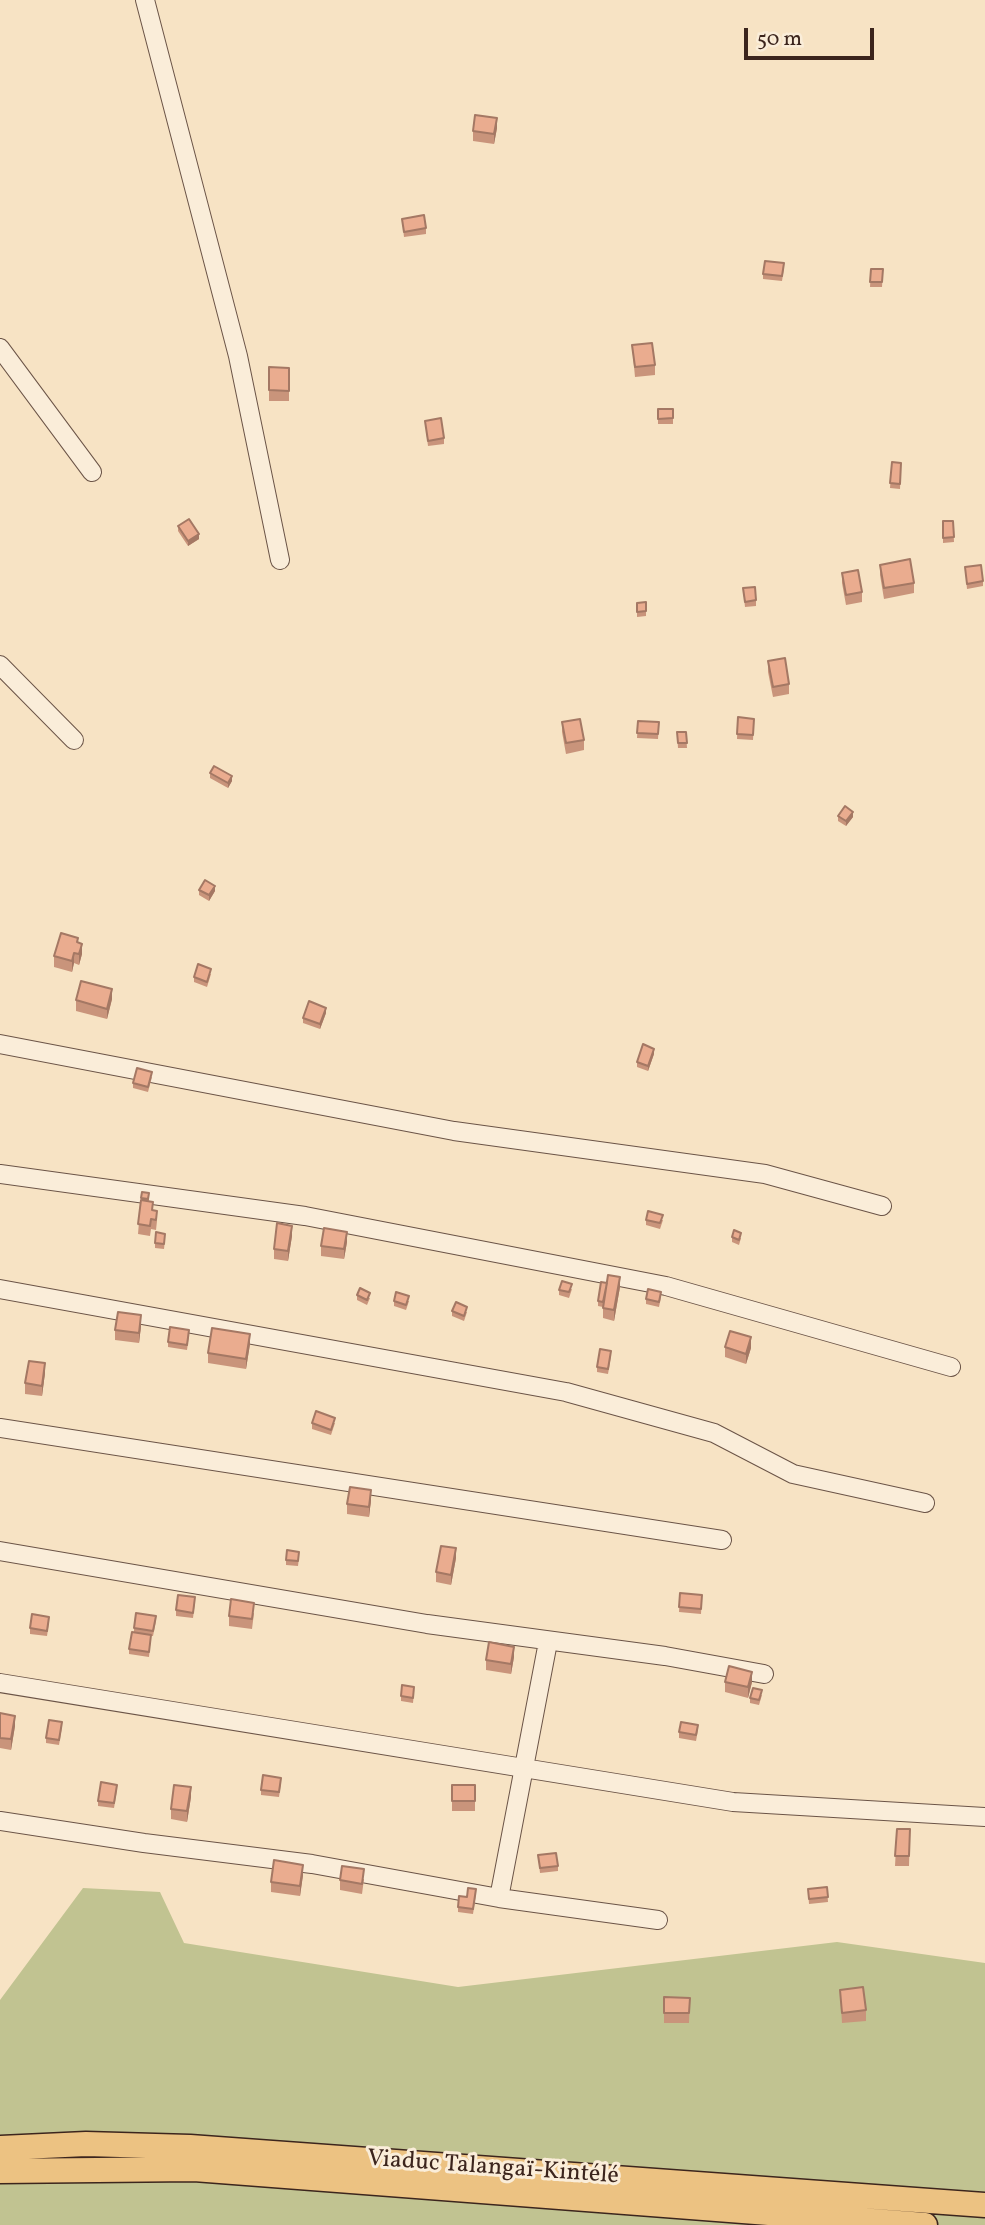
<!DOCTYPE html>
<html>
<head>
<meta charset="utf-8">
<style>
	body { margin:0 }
	#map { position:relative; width:985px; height:2225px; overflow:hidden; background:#f7e3c4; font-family:Vollkorn,serif }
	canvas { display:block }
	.scale { position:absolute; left:744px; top:28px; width:130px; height:32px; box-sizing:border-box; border:4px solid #3c251d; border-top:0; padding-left:9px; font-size:21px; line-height:24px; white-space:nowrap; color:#3c251d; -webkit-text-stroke:5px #faedd9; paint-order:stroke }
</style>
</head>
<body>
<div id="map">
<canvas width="985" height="2225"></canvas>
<div class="scale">50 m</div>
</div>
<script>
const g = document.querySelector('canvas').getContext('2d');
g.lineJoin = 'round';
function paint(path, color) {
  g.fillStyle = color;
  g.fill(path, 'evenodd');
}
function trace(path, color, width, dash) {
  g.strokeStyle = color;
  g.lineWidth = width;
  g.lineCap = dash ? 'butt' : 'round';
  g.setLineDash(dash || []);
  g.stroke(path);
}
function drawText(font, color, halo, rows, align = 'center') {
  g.font = font + ' Vollkorn,serif';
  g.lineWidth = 6;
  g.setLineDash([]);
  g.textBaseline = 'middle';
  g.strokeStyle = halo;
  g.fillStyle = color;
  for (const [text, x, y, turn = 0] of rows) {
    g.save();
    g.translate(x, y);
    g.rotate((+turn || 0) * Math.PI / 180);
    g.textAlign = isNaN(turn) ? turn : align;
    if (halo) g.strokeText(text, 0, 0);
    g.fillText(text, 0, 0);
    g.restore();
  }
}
paint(new Path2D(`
	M83,1888L160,1892L184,1943L458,1987L837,1942L985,1963V2225H0V2000Z`), '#c1c391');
const minor = new Path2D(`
	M145,0L238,356L280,560
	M0,348L92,472
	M0,665L74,740
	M0,1044L454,1131L765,1174L882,1206
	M0,1174L305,1216L666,1286L951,1367
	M0,1289L566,1392L714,1433L793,1474L925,1503
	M0,1428L722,1540
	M0,1551L427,1624L665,1656L764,1674
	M0,1683L733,1802L985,1817
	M0,1821L144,1843L312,1864L499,1898L658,1920
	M499,1898L548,1642`);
const highway = new Path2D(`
	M0,2148L86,2144L190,2147L985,2205
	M0,2171L194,2169L925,2225`);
trace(minor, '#6b5447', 20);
trace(highway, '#3c251d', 27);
trace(minor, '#faedd9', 18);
trace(highway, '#ecc282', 24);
paint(new Path2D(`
	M497,128L494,144L473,141V131Z
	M402,219L426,228V234L404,237Z
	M784,268L782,281L763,279V274Z
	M871,269H883L882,287H870Z
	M632,345L655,365V375L635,377Z
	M269,367L289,368V401H269Z
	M658,409H673V424H658Z
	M425,421L444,438V444L428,446Z
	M892,462L901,463L900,489L890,488Z
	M943,521H953L954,542L943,543Z
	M178,526L199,539L188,546L178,531Z
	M880,565L914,583V593L884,599L880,575Z
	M965,567L983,581V586L967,589Z
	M842,573L862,592V602L846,605L842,583Z
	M743,588L756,600V606L745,607Z
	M646,602V616L637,617V603Z
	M768,661L789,684V694L773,697L768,672Z
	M738,717L754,719L753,740L737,739Z
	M638,721L659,722L658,739L637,738Z
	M562,722L584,740V750L566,754L562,732Z
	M677,732H686L687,748H678Z
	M210,773L232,781L228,788L210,778Z
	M838,816L853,817L846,826L838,821Z
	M199,890L215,891L209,901L199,895Z
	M78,942L82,954L79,965L74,963L72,972L54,967V956Z
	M211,974L207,987L194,982V977Z
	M112,999L107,1019L76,1011V1000Z
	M326,1013L320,1029L303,1023V1018Z
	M654,1054L648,1071L637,1067V1062Z
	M152,1077L148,1092L133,1088V1083Z
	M149,1193V1201L157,1221L156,1230L151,1229L150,1236L138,1234L141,1198Z
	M646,1220H663L660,1229L646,1225Z
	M292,1236L288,1261L274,1259V1249Z
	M732,1237L741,1238L739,1245L732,1242Z
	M165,1239L164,1249L155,1248V1243Z
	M347,1242L344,1259L321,1256V1246Z
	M620,1287L614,1321L603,1318V1307L598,1306V1301Z
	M572,1289L569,1298L559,1295V1290Z
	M357,1295L370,1298L367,1305L357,1300Z
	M661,1297L659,1307L646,1304V1299Z
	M394,1301H409L406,1310L394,1306Z
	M452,1311L467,1312L464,1321L452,1316Z
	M141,1326L139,1343L115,1340V1330Z
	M189,1335L187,1350L168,1347V1342Z
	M250,1344L246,1369L208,1363V1353Z
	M725,1347L751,1348L746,1364L725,1357Z
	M611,1356L608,1374L597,1372V1367Z
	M45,1373L42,1396L25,1394V1383Z
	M312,1423H335L331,1435L312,1429Z
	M371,1500L369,1517L347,1514V1504Z
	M299,1557L298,1566L286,1565V1560Z
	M456,1558L451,1585L436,1582V1572Z
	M680,1593L702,1595L701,1614L679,1612Z
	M195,1602L193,1618L176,1616V1610Z
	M254,1613L252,1629L229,1626V1616Z
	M156,1621L153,1636H151L149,1657L129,1654V1649L134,1633V1628Z
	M49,1622L47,1636L30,1634V1628Z
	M514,1657L511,1674L486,1670V1660Z
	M725,1682H752L748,1698L725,1692Z
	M414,1692L413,1703L401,1701V1696Z
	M762,1695L759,1705L750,1703V1698Z
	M0,1713L15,1726L11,1750L0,1748Z
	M62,1727L59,1745L46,1743V1738Z
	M698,1730L696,1741L679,1738V1732Z
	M281,1783L279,1797L261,1795V1790Z
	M452,1785H475V1811H452Z
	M117,1790L114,1808L98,1806V1801Z
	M191,1797L187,1822L171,1819V1809Z
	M897,1829H910L909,1866H895Z
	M538,1855L558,1866V1871L540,1873Z
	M303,1875L300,1896L271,1892V1882Z
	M364,1879L362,1894L340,1890V1880Z
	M827,1887L828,1902L809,1904L808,1889Z
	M476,1894L473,1914L458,1912V1907L467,1897Z
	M840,1990L866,2010V2021L842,2023Z
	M664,1997L690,1998L689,2023H664Z`), '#c9947b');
paint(new Path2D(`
	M497,118V128L494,144V134Z
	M199,534V539L188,546V541Z
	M232,776V781L228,788V783Z
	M853,812V817L846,826V821Z
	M215,886V891L209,901V895Z
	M82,944V954L79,965V954Z
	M74,953V963L72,972V961Z
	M112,989V999L107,1019V1009Z
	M326,1008V1013L320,1029V1024Z
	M654,1049V1054L648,1071V1066Z
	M292,1226V1236L288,1261V1251Z
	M347,1232V1242L344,1259V1249Z
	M620,1277V1287L614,1321V1310Z
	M141,1315V1326L139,1343V1333Z
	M250,1334V1344L246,1369V1359Z
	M751,1337V1348L746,1364V1354Z
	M45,1363V1373L42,1396V1386Z
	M371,1490V1500L369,1517V1507Z
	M456,1548V1558L451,1585V1575Z
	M514,1647V1657L511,1674V1664Z
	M752,1672V1682L748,1698V1687Z
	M15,1716V1726L11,1750V1739Z
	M191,1787V1797L187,1822V1811Z
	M303,1865V1875L300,1896V1886Z`), '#a47864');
const building = new Path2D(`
	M475,115L497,118L494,134L473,131Z
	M424,215L426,228L404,232L402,219Z
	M765,261L784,263L782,276L763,274Z
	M871,269H883L882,282H870Z
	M652,343L655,365L635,367L632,345Z
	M269,367L289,368V391L269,390Z
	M658,409H673V418L658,419Z
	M441,418L444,438L428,441L425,421Z
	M892,462L901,463L900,484L890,483Z
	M189,519L199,534L188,541L178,526Z
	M943,521H953L954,537L943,538Z
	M910,559L914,583L884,588L880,565Z
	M981,565L983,581L967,584L965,567Z
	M858,570L862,592L846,595L842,573Z
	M755,587L756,600L745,602L743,588Z
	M646,602V611L637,612V603Z
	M785,658L789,684L773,687L768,661Z
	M738,717L754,719L753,735L737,734Z
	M580,719L584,740L566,743L562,722Z
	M638,721L659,722L658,734L637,733Z
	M677,732H686L687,743H678Z
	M214,766L232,776L228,783L210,773Z
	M845,806L853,812L846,821L838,816Z
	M205,880L215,886L209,895L199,890Z
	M61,933L78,938L77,942L82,944L79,954L74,953L72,961L54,956Z
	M198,964L211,969L207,982L194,977Z
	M81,981L112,989L107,1009L76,1000Z
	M309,1001L326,1008L320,1024L303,1018Z
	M643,1044L654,1049L648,1066L637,1062Z
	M137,1068L152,1072L148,1087L133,1083Z
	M142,1192L149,1193L148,1199L141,1198Z
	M141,1200L153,1202L152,1210L157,1211L156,1220L151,1219L150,1226L138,1224Z
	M648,1211L663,1215L660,1223L646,1220Z
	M277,1223L292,1226L288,1251L274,1249Z
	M324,1228L347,1232L344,1249L321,1246Z
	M734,1230L741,1233L739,1240L732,1237Z
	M156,1232L165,1234L164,1244L155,1243Z
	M608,1275L620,1277L614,1310L603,1308Z
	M562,1281L572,1284L569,1292L559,1290Z
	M601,1282L607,1283L603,1302L598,1301Z
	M360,1288L370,1293L367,1300L357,1295Z
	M648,1289L661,1292L659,1302L646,1299Z
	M396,1292L409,1296L406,1305L394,1301Z
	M456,1302L467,1307L464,1316L452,1311Z
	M118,1312L141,1315L139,1333L115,1330Z
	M170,1327L189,1330L187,1345L168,1342Z
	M212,1328L250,1334L246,1359L208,1353Z
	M730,1331L751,1337L746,1354L725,1347Z
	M600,1349L611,1351L608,1369L597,1367Z
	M29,1361L45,1363L42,1386L25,1383Z
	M316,1411L335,1418L331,1430L312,1423Z
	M350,1487L371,1490L369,1507L347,1504Z
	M441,1546L456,1548L451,1575L436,1572Z
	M287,1550L299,1552L298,1561L286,1560Z
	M680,1593L702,1595L701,1609L679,1607Z
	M178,1595L195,1597L193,1613L176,1610Z
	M231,1599L254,1603L252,1619L229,1616Z
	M136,1613L156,1616L153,1631L134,1628Z
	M32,1614L49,1617L47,1631L30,1628Z
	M132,1632L151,1635L149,1652L129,1649Z
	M489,1642L514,1647L511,1664L486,1660Z
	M729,1666L752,1672L748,1687L725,1682Z
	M402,1685L414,1687L413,1698L401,1696Z
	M753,1688L762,1690L759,1700L750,1698Z
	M0,1713L15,1716L11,1739L0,1738Z
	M49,1720L62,1722L59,1740L46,1738Z
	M681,1722L698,1725L696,1735L679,1732Z
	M263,1775L281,1778L279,1792L261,1790Z
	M101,1782L117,1785L114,1803L98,1801Z
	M174,1785L191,1787L187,1811L171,1809Z
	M452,1785H475V1801H452Z
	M897,1829H910L909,1856H895Z
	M556,1853L558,1866L540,1868L538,1855Z
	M274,1860L303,1865L300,1886L271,1882Z
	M342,1866L364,1869L362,1884L340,1880Z
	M827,1887L828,1897L809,1899L808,1889Z
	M468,1888L476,1889L473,1909L458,1907L459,1896L467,1897Z
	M863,1987L866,2010L842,2013L840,1990Z
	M664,1997L690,1998L689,2013H664Z`);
paint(building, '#eaac8f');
trace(building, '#a47864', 2);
drawText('24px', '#3c251d', '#faedd9', [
	["Viaduc Talangaï-Kintélé",493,2169,4]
]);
</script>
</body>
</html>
